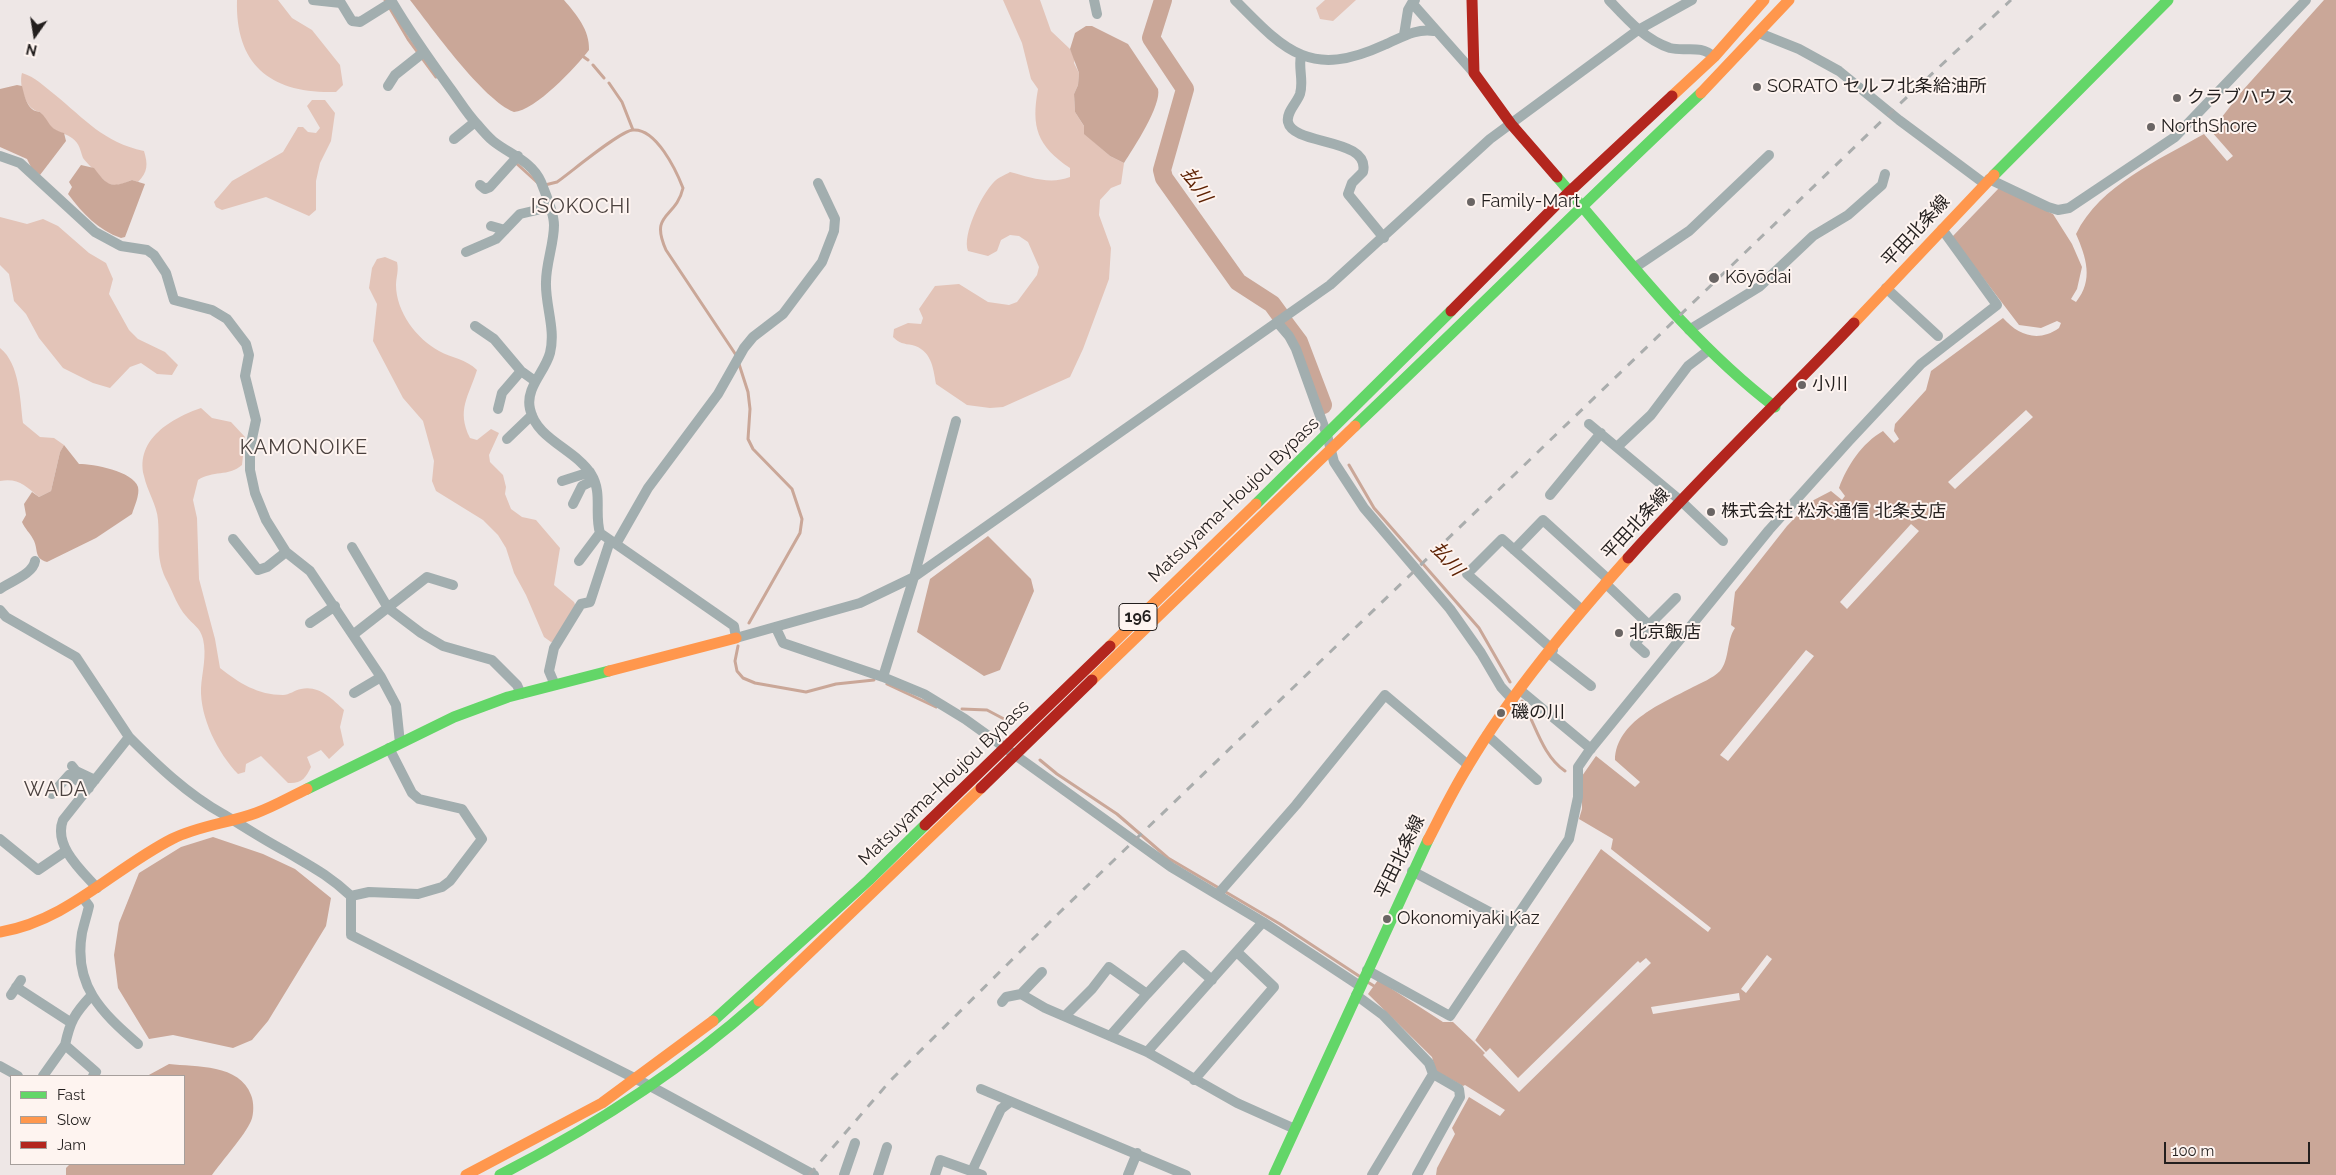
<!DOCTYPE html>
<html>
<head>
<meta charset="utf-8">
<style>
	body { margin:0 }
	#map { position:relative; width:2336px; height:1175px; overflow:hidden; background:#eee7e6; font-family:Raleway,sans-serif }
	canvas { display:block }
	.legend { position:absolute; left:10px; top:1075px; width:175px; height:90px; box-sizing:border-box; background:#fef4f0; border:1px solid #a69f9c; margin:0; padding:6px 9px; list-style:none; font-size:15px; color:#231f1e }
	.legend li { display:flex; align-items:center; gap:10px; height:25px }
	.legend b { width:25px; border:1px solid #a69f9c }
	.north { position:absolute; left:10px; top:10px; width:50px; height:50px; -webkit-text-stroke:4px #fef4f0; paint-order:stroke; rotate:193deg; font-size:14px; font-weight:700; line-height:20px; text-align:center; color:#231f1e }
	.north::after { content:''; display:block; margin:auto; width:18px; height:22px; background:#231f1e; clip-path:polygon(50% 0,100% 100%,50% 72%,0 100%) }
	.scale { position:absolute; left:2164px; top:1142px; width:146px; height:22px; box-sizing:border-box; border:2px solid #231f1e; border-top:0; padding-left:6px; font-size:15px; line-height:18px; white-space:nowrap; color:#231f1e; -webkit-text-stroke:4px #fef4f0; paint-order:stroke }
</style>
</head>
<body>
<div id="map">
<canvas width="2336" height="1175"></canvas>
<ul class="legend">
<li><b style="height:6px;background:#63d668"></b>Fast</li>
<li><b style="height:6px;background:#ff974d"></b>Slow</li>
<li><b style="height:6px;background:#b3261e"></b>Jam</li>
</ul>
<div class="north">N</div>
<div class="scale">100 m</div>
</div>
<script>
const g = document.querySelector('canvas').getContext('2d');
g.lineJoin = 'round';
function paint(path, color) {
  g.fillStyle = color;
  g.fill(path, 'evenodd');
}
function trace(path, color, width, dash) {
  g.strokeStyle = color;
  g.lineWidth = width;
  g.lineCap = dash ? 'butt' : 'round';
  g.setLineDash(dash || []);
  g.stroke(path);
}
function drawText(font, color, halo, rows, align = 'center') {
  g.font = font + ' Raleway,"Noto Sans JP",sans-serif';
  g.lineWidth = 4;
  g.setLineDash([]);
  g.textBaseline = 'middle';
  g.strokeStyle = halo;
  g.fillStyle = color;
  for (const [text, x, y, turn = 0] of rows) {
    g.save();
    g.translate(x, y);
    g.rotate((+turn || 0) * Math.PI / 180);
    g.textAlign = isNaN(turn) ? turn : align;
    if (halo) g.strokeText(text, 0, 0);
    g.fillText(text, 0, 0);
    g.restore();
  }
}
paint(new Path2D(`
	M237,0H278L292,18L312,30L340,65L343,85L336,92C272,94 235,66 237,0Z
	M1003,0H1040L1051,31L1070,49L1075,58L1074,63L1079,73L1078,85L1074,94L1075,112L1094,142L1110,156L1124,163L1121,184L1111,188L1100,200L1099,215L1111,248L1109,279L1083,349L1070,377L1003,407L990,408L967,405L936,384C933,366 931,350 912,345C904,344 899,343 893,337L894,329L908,323L921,324L923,318L919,309L935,286L959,284L988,302L1009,305L1017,302L1037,275L1039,267L1028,242L1019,236L1010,235L1001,240L997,251L988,256L968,251C962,235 981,196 993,183C997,178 1005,175 1010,172C1029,177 1050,185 1070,177V168C1037,146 1031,127 1038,89L1031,79L1022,43Z
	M1325,0H1356L1333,21L1320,19L1316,8Z
	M22,73C35,77 44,86 54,94C86,120 103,142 144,151C148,164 148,172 138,182L132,180C124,183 118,187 109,184C106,183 85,161 83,158C80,150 80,144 72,138C67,134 60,133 55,130C47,125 45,118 40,112C38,111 35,111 33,109C24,103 19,83 22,73Z
	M312,100H325L335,113L331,141L320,163L316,181V210L309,216L266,197L222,210L216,207L214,202L232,181L283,152L298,127H303L308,132L316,133L320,128L307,106Z
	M0,217L27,224L43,219L58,226L89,253L106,263L113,279L109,294L129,330L138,339L165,352L178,365L172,375L157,374L141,363L130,367L110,388L93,383L63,368L39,338L26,314L14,301L9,274L0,265Z
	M385,257L397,262C399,271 396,277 396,285C396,312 417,339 439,351C452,358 466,359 477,370C469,396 456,410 470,438L477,440L491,429L499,433L489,455L490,462L503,475L506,487L505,494L511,509L522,517L536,520L560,548L554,585L574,602L578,612L559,641L551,642L544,637L526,595L514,573L506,548L498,535L483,520L436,491L432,481L434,461L423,421L403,398L373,341L377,304L369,288L372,268L377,259Z
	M0,348C20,364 20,400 23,423L40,437L54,438L64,445L60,452L51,491L39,497C25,486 19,478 0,481Z
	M201,408L212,418L231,422L245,437L242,465C228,477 213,470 198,480L193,500L197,518L199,579L215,639L220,668C239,683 258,695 283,695C289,695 295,690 301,689C319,685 332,699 344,710L340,727L344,745L329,759L321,750L307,757L311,767C306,778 301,784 288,783L261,756L246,764L245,772L238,774C218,753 200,718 201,688C202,672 207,656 203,639C200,627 193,625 186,616C178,607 173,593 168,583C155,559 160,544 158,520C157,505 147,491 144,476C135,439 172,418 201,408Z`), '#e3c4b8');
paint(new Path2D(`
	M410,0H564C576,14 590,30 589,50C576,67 535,111 514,112C483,100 432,28 410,0Z
	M2324,0H2336V1175H1436L1437,1168L1455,1134L1452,1128L1469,1097L1500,1116L1505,1110L1465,1085L1463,1086L1436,1071L1432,1057L1368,994L1378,980L1443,1022H1453L1474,1042L1601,849L1708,932L1711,928L1611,849L1613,839L1579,819L1582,809V776L1596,756L1635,787L1640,782L1615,760C1616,721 1663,703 1693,687C1701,683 1713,678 1720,671C1730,659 1726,641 1735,628L1731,625L1735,592L1787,526L1810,502L1831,491L1842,500L1845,496L1839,488C1847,466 1862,443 1883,431L1894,443L1899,439L1894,431L1895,424L1926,390L1931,371L2003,318C2018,335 2038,343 2059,328L2061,323L2057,321L2041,328L2019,325L1952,237L1999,188L2053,214L2072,244L2082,267L2077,289L2071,299L2076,302C2094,280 2086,257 2076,234C2100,185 2159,160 2204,134L2227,161L2233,156L2211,131L2243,90Z
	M1086,26H1092L1128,44L1158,89C1162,105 1133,149 1124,163L1110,156L1084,134V126L1075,112L1074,94L1078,85L1079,73L1070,49L1075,33Z
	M17,85L22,86C24,94 26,104 32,109C34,111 37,111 40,112C50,121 48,129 64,133L66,141L40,175L32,169L27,159L0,147V89Z
	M81,165L94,168C107,185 110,189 132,180L145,184L125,237L121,238C98,230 83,214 68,194L72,187L69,182Z
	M64,445L79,464C93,464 133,471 138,487C140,495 134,507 132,514L96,538L47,562C33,558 39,549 33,539C30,533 25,529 22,522L26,515L24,504L32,492L39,497L51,491L60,452Z
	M988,536L1031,579L1034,591L1000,670L984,676L917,632L930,579Z
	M213,837L263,854L295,869L331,898L326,926L268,1021L252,1040L233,1048L173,1035L149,1039L118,988L114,955L119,923L139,873L181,847Z
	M169,1064C196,1067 240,1064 251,1095C254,1102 254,1114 251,1121C245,1135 222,1161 212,1175H66V1168L70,1164H184V1076H147Z`), '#caa798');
paint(new Path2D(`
	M2026,410L2033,417L1955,489L1948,482Z
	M1911,524L1919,531L1847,609L1840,602Z
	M1806,650L1814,656L1728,761L1720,755Z
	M1767,955L1772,959L1746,993L1741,989Z
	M1646,958L1651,963L1519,1092L1483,1055L1485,1053L1474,1042L1475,1040L1486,1052L1490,1048L1518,1078L1638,961L1640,963Z
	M1739,993L1740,1000L1653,1014L1651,1007Z`), '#eee7e6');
trace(new Path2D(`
	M385,0L408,39L436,77
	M581,55L588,60
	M593,65L604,78
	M609,83L622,102L633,130
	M516,163L539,184
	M545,185L557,182C570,173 621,130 633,130C656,128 676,170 683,188C676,219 649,212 666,250L736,355
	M739,364L748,392L750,409L748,439L753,449L792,489L802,519L800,533L749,623
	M1349,465L1374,508L1479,628L1510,682
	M738,646L735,661L737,671L743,678L755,683L806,692L836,684L874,680
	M887,684L936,707
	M1522,701C1536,725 1542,755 1565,771
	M962,709L987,710L1004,719
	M1040,760L1057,774L1117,814L1168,858L1280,924L1359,976
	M1366,981L1374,986`), '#caa798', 3);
trace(new Path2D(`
	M1163,0L1151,38L1185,89L1162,170L1164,178L1238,282L1272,304L1280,315
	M1284,322L1299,342L1323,405`), '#caa798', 18);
trace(new Path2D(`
	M313,0L341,3L352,21L360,22L392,2
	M391,0C409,31 429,59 450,88C459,100 467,114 477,124C482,130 487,136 493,141C509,154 532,161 541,182C546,195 554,212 554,225C554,244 546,263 546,282C545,305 556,329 550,353C545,372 525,388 530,409C536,439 575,449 591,474C603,493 594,513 600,533L734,626L736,638L860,603L914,577L1330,285L1490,139L1638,30L1692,0
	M1094,0L1097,14
	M1235,0C1285,51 1310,79 1384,45C1401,38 1415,28 1434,31
	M1415,0L1412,3L1474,73
	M1609,0C1626,18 1645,40 1670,48C1686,52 1700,44 1714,57
	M1759,33L1799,49L1839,71L1899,120L1985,184
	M1404,35L1408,10L1412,3
	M1301,55C1298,68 1304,81 1300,94C1297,103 1286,112 1288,122C1293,146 1371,137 1363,172L1352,183L1348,194L1384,238
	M388,86L395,75L424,52
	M454,139L475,122
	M0,156L20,163L95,232L121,246L147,250L154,255L166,273L174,300L212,310L227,319L246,344L249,355L245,376L256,420L250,448V470L255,493L266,520L286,552L310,571L381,677L396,705L400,743
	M1989,179L2048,207L2058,210L2069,208L2175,137L2306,0
	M480,185L485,189L490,187L518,156
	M491,226L505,230
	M466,252L496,239L520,214L550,207
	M1634,268L1689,231L1769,155
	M1886,288L1938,336
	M1277,322L1289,336L1296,349L1327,435L1334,462L1364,508L1450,609L1481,653L1501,687L1513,700
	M475,326L494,339L521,371L535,381
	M1689,330L1759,287L1813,236L1848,215L1882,185L1885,174
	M498,409L502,393L521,371
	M1589,424L1681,501L1723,541
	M507,439L532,415
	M1617,447L1651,415L1688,366L1709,350
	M562,481L590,472
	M1550,495L1601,433
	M573,504L582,486L594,480
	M233,539L258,570L267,567L286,552
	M616,544L648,488L718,394L744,348L753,337L783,314L822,262L834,231L835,219L818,183
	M352,547L388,608L421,633L443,646L492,660L517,685L521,694
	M1514,550L1543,520L1609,580
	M579,561L600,533
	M1605,583L1649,625L1676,598
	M0,589C11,581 33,574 35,561
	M0,610L6,617L76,657L129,737
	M310,623L335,606
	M776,628L783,643L883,677L924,694L965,719L1171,867L1263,922L1360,986
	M354,634L427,577L453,585
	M1553,650L1467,574L1502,539L1582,610
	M1645,653L1635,644L1649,625
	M1550,654L1591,686
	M883,677L914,577L956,421
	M555,685L549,671L554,648L581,604L590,602L610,541
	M1520,690L1591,749
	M354,693L381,677
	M1487,735L1537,780
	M72,766L76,771L95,780
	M52,794L69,775L89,788
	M0,839L38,870L66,851
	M1412,871L1512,924
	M97,888C82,871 53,846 63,820L129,737C157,765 187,794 223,814C243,826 264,840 285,851C312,867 327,874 351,896V935L652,1087L814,1175
	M1218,894L1296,805L1385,695L1468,765
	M351,896L369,892L418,894L442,887L450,881L482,839L462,809L419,799L412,793L389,748
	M83,898L89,906C87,915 84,924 82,933C73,985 101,1012 138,1044
	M1367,970L1450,1016L1569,839L1578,797V767L1589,751L1769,530L1849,441L1921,364L1997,305L1942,229
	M16,987L70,1022
	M1021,994L1045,1008L1147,1052L1237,1103L1295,1129
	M1147,994L1183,955L1212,980
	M11,995L21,980
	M1356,995L1383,1015L1429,1063L1433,1074L1372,1175
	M91,996C74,1014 70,1022 65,1045L96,1072L93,1076
	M1002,1002L1006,997L1021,994L1042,972
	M1065,1016L1092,989L1109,967L1147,994L1110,1036
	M1147,1052L1263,922
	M0,1066L18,1076
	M43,1076L65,1045
	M1194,1080L1274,987L1237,952
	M981,1089L1186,1175
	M972,1171L1001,1109L1010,1102
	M844,1175L855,1143
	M878,1175L887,1147
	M935,1175L940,1160L982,1175
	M1128,1175L1137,1153
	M1417,1175L1460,1097L1459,1089L1433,1074`), '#a2aeaf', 10);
trace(new Path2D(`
	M1994,175L2168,0
	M1557,177C1626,257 1691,343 1775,407
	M1355,426C1471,316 1584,203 1701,93
	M1256,504L1451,311
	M307,789L454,717L508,697L609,671
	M713,1021L869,880L925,825
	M500,1175C593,1127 680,1071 759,1001
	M1274,1175L1428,840`), '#63d668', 11);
trace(new Path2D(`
	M1701,93L1789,0
	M1672,96L1714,57L1764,0
	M1854,323L1994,175
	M1110,646L1256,504
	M609,671L736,638
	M1092,680L1355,426
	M1428,840C1441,815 1453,790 1468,766C1511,693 1572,621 1628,558
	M0,932C67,921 113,869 172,839C197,826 229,823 256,813C273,807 290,797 307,789
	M759,1001L981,788
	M466,1175L602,1103L713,1021`), '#ff974d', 11);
trace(new Path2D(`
	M1472,0L1474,73L1511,124L1557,177
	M1451,311L1568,193L1672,96
	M1628,558C1700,477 1779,402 1854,323
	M981,788L1092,680
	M925,825L1110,646`), '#b3261e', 11);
trace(new Path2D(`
	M809,1175L890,1081L1058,914L1890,113L2011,0`), '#aaadad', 3, [9, 9]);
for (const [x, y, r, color] of [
	[1757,87,5,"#6a6564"],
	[2177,98,5,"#6a6564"],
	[2151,127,5,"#6a6564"],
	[1471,202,5,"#6a6564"],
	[1714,278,6,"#6a6564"],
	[1802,385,5,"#6a6564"],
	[1711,512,5,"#6a6564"],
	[1619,633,5,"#6a6564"],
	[1501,713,5,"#6a6564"],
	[1387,919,5,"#6a6564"]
]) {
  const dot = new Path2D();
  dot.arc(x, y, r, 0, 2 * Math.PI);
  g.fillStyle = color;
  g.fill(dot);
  trace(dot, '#fef4f0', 2);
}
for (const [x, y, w] of [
	[1138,617,38]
]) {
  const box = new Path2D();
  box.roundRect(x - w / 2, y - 13.5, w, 27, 4);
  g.fillStyle = '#fef4f0';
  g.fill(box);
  trace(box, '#231f1e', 1);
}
drawText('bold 16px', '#231f1e', null, [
	["196",1138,617]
]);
drawText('18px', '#231f1e', '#fef4f0', [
	["SORATO セルフ北条給油所",1767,87],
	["クラブハウス",2187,98],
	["NorthShore",2161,127],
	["Family-Mart",1481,202],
	["Kōyōdai",1725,278],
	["小川",1812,385],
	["株式会社 松永通信 北条支店",1721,512],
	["北京飯店",1629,633],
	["磯の川",1511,713],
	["Okonomiyaki Kaz",1397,919]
], 'left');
drawText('18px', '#231f1e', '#fef4f0', [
	["平田北条線",1916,231,-47],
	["Matsuyama-Houjou Bypass",1234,500,-44],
	["平田北条線",1636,524,-47],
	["Matsuyama-Houjou Bypass",944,783,-44],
	["平田北条線",1400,857,-64]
]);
drawText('italic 19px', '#5e2204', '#fef4f0', [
	["払川",1196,185,56],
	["払川",1447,559,49]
]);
g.letterSpacing = '1px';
drawText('20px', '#4b423f', '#fef4f0', [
	["ISOKOCHI",581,207],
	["KAMONOIKE",304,448],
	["WADA",56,790]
]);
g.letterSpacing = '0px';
</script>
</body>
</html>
